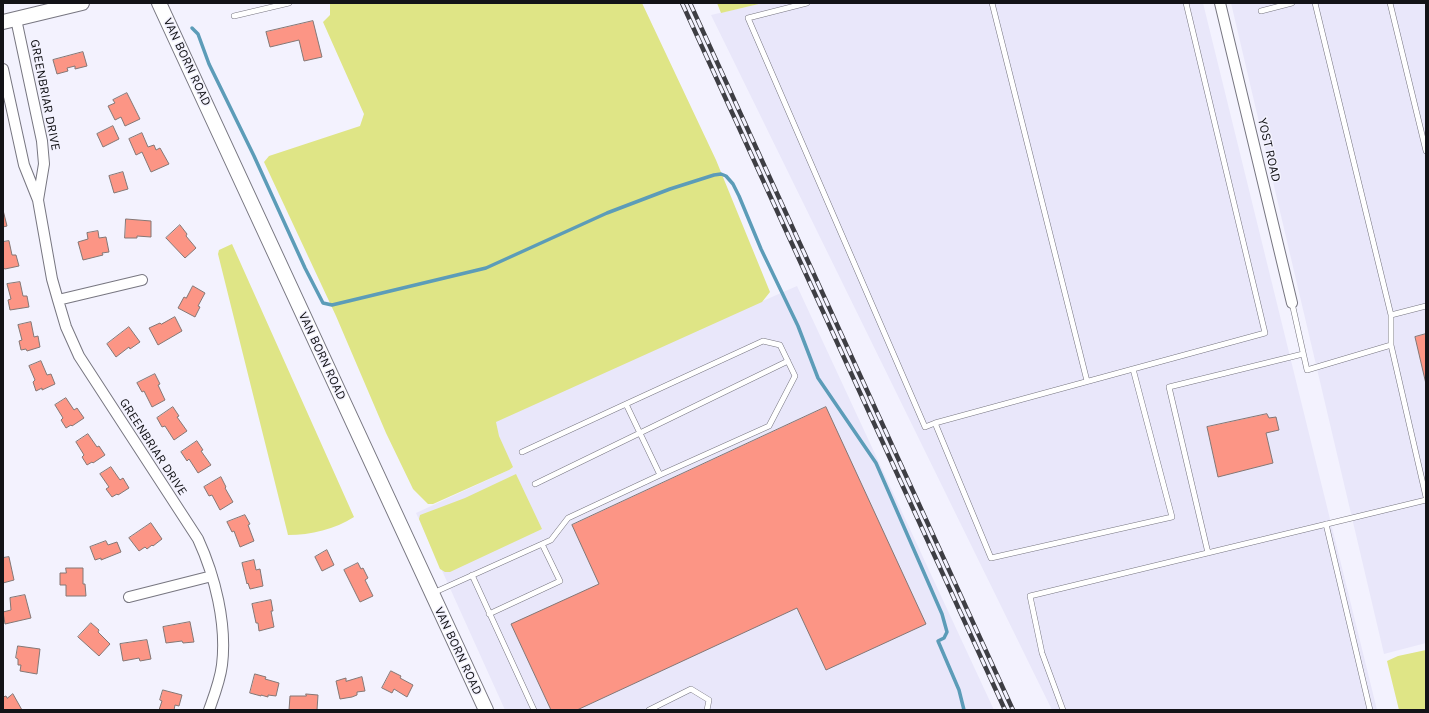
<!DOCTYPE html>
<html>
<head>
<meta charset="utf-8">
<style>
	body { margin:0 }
	#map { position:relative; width:1429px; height:713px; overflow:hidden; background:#f3f2fe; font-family:Karla,sans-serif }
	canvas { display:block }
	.frame { position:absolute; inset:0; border:4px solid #131317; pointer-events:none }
</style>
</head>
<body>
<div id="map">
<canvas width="1429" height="713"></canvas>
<div class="frame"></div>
</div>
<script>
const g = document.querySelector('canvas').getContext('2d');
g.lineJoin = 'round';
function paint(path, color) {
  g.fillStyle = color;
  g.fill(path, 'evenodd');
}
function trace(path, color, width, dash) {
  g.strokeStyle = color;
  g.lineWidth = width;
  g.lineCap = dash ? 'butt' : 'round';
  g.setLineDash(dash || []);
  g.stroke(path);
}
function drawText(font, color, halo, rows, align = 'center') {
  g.font = font + ' Karla,sans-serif';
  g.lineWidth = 3;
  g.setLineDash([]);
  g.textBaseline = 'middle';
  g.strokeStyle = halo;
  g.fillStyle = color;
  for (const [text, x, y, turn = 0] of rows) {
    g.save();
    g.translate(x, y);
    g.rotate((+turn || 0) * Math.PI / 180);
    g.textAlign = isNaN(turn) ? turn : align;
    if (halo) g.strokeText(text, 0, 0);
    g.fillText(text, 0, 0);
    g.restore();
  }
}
paint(new Path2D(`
	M763,3H1203L1377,710H1052L711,15Z
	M1231,3H1426V643L1384,654Z
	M797,286L994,710H505L416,513L509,470L487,422Z`), '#e9e7fa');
paint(new Path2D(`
	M330,3H642L716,160L770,292L762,302L496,422L499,436L513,467L509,470L433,504H428L413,489L386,433L336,316L264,162L269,156L360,126L364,114L323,22L330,15Z
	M717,3H763L721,13Z
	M232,244L354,517C335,529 311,535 288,535L218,254L219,250Z
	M516,474L542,529L450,572H445L440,569L419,519L420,515L465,498Z
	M1426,650V710H1399L1387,661L1398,656Z`), '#dfe586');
trace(new Path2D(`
	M192,28L198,34L209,64L254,156L305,268L323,303L332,305L486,268L607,213L670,189L714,175L721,174L726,176L733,184L739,196L761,249L798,326L818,378L876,463L942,614L947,632L944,638L938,641L959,690L964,710`), '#5c9cb8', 3.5);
const building = new Path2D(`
	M313,21L322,57L304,61L299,40L270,47L266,32Z
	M83,52L87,66L75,69V66L67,68L68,71L57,74L53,60Z
	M127,93L140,119L125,126L121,117L115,120L108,106L115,103L113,100Z
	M113,126L119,139L103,147L97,134Z
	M142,133L148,147L154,145L156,150L160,148L169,164L151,172L142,152L136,155L129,139Z
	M123,172L128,189L114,193L109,176Z
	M3,210L7,226L3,227Z
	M126,219L151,221V237L137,236V238H125Z
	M180,225L187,234L186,236L196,248L185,258L166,238Z
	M98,231L99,238L106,237L109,252L102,253L103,255L83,260L78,242L88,239L87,233Z
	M9,241L12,255H16L19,266L5,269L3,268V242Z
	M20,282L23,296H27L29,307L10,310L8,300L11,299L7,284Z
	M193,286L205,293L198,306L200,307L195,317L178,308L184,297L186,298Z
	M175,317L182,331L158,345L149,328L160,323L161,324Z
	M31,322L34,337L38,336L40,347L27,351L26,349L21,350L19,341L22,340L18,325Z
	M129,327L140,342L130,349L129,347L116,357L107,344Z
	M1426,334V384L1415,337Z
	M41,361L47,375L51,374L55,384L42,390V388L36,391L33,382L35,380L29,366Z
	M155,374L160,384L158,385L165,400L152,407L144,391L142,392L137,383Z
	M66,398L74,410L77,408L84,418L72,426L71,425L66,428L61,420L63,418L55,405Z
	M173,407L179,416L177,417L187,431L174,440L165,426L162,427L157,418Z
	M826,407L926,624L826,670L797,608L577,710H551L511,624L599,584L572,525Z
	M1267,414L1269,418L1276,417L1279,430L1266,433L1273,463L1218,477L1207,427Z
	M88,434L97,447L99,446L105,455L93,463L92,462L87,465L82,457L84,455L76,442Z
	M197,441L203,450L201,451L211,465L198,473L189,459L187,461L181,452Z
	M111,467L120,480L123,478L129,488L118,495L117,494L112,497L106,489L109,487L100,474Z
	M221,477L226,487L225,488L233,502L220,510L212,495L209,496L204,487Z
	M245,515L250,524L248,525L254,541L240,547L234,531L232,532L227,522Z
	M151,523L162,539L153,546L152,545L147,549L145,547L139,551L129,538Z
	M106,541L108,545L117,542L121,552L101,560V558L95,560L90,547Z
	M327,550L334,565L322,571L315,557Z
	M9,557L14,580L3,583V558Z
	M254,560L256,570L260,569L263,586L250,589L248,583L247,584L242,563Z
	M358,563L361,569L363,568L368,578L365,580L373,596L360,602L344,570Z
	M66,568H83V584H85L86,596H66V585H60V573H66Z
	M25,595L31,618L5,624L3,612L11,610L10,598Z
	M271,600L273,611H271L274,627L259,631L258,623H256L252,604Z
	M190,622L194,642L183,643L182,641L166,643L163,627Z
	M91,623L99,630L98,632L110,644L99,656L78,637Z
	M147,640L151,659L140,661L139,658L123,661L120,644Z
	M18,646L40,649L37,674L20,671L21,665H18V659L16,658Z
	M391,671L401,676L400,678L413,685L407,697L394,689L392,693L382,688Z
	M255,674L266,677L265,679L279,683L276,696L268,695V697L261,695V696L250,693Z
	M362,677L365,691L357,692V695L352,697L340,699L336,681L346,678V681Z
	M163,690L182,695L179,706L175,705L174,710H159L162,701L160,700Z
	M13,694L22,710H3V697L6,696L7,698Z
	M306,694L318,695L317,710H289L290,696H306Z`);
paint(building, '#fc9585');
trace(building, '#847775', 1);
const lane = new Path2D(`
	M807,3L748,18L925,427L935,423L1265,333L1186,3
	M992,3L1087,381
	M1315,3L1391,315V345L1426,497
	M1390,3L1426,151
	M1261,11L1292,3
	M234,16L289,3
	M1292,303L1307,370L1391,345
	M1391,315L1426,306
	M626,404L763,341L780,345L795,376L769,426L660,475
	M935,423L991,558L1172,517L1133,369
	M535,484L788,361
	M1326,524L1370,710
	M1208,553L1169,387L1303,354
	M472,575L534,710
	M433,593L551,540L568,518L660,475L626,404L522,452
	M489,614L560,581L542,544
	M649,710L691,689L709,700L707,710
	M1063,710L1042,653L1030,596L1426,500`);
const street = new Path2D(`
	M1220,3L1292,303
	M16,19L42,141L44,164L38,200
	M3,69L24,165L38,200L52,279L58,300L66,327L79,356L198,539C215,576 227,624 222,665C220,681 214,696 209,710
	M58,300L142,280
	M129,597L212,576`);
const secondary = new Path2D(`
	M159,3L486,710
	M3,22L82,3`);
trace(lane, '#777680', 6);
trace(street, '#777680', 12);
trace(secondary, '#777680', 16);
trace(lane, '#fff', 5);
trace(street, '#fff', 10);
trace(secondary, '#fff', 14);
const rail = new Path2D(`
	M682,3L1005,710
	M690,3L1013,710`);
trace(rail, '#3e3e44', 4.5);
trace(rail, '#f3f2fe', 3, [9]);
drawText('13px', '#131317', '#f3f2fe', [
	["VAN BORN ROAD",187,62,65],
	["GREENBRIAR DRIVE",45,95,79],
	["YOST ROAD",1269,150,77],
	["VAN BORN ROAD",322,356,65],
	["GREENBRIAR DRIVE",153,447,57],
	["VAN BORN ROAD",458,651,65]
]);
</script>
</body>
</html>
